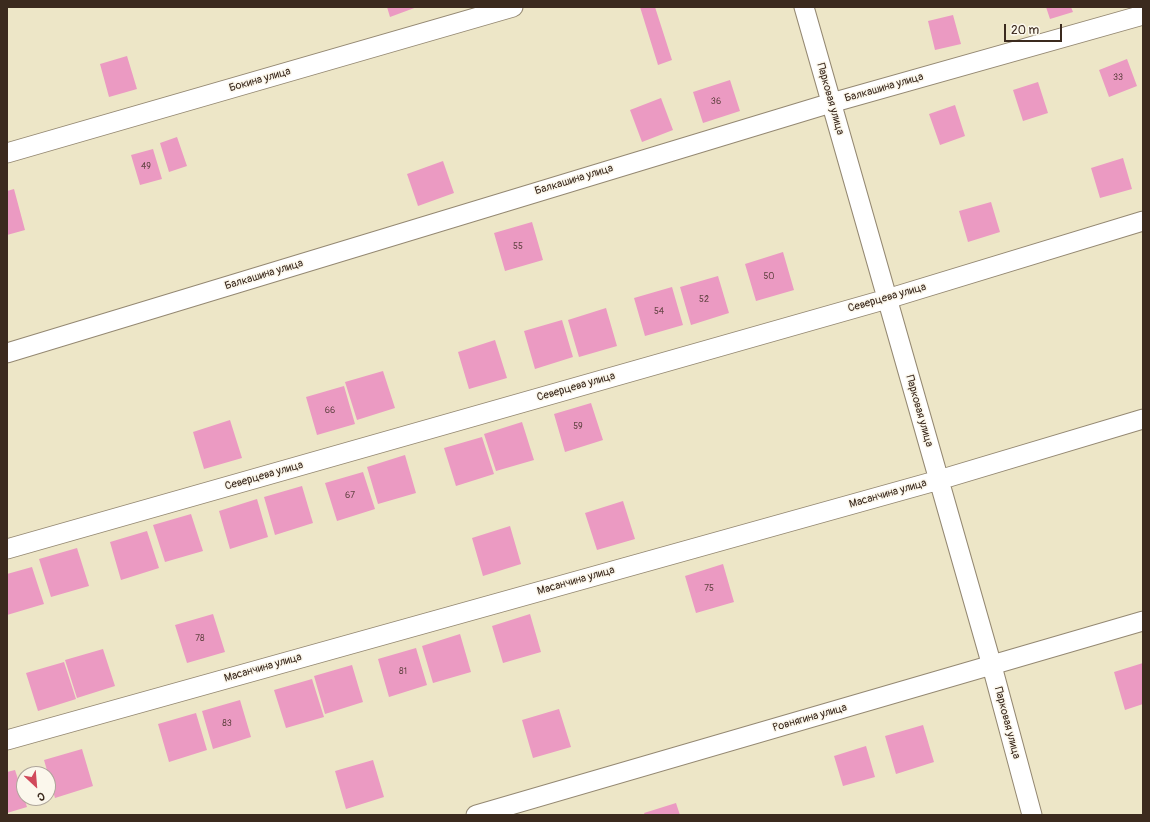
<!DOCTYPE html>
<html>
<head>
<meta charset="utf-8">
<style>
	body { margin:0 }
	#map { position:relative; width:1150px; height:822px; overflow:hidden; background:#ede6c7; font-family:Pangolin,sans-serif }
	canvas { display:block }
	.frame { position:absolute; inset:0; border:8px solid #3b2a1e; pointer-events:none }
	.north { position:absolute; left:16px; top:766px; width:40px; height:40px; box-sizing:border-box; background:#fbf7ec; border:1px solid #aea59a; border-radius:50%; rotate:154deg; font-size:11px; font-weight:700; line-height:16px; text-align:center; color:#3b2a1e }
	.north::after { content:''; display:block; margin:auto; width:14px; height:18px; background:#d1495b; clip-path:polygon(50% 0,100% 100%,50% 72%,0 100%) }
	.scale { position:absolute; left:1004px; top:24px; width:58px; height:18px; box-sizing:border-box; border:2px solid #3b2a1e; border-top:0; padding-left:5px; font-size:12px; line-height:14px; white-space:nowrap; color:#3b2a1e; -webkit-text-stroke:3px #fbf7ec; paint-order:stroke }
</style>
</head>
<body>
<div id="map">
<canvas width="1150" height="822"></canvas>
<div class="frame"></div>
<div class="north">С</div>
<div class="scale">20 m</div>
</div>
<script>
const g = document.querySelector('canvas').getContext('2d');
g.lineJoin = 'round';
function paint(path, color) {
  g.fillStyle = color;
  g.fill(path, 'evenodd');
}
function trace(path, color, width, dash) {
  g.strokeStyle = color;
  g.lineWidth = width;
  g.lineCap = dash ? 'butt' : 'round';
  g.setLineDash(dash || []);
  g.stroke(path);
}
function drawText(font, color, halo, rows, align = 'center') {
  g.font = font + ' Pangolin,sans-serif';
  g.lineWidth = 3;
  g.setLineDash([]);
  g.textBaseline = 'middle';
  g.strokeStyle = halo;
  g.fillStyle = color;
  for (const [text, x, y, turn = 0] of rows) {
    g.save();
    g.translate(x, y);
    g.rotate((+turn || 0) * Math.PI / 180);
    g.textAlign = isNaN(turn) ? turn : align;
    if (halo) g.strokeText(text, 0, 0);
    g.fillText(text, 0, 0);
    g.restore();
  }
}
paint(new Path2D(`
	M387,7H417L390,17Z
	M640,7H655L672,60L658,65Z
	M1046,7H1071L1073,12L1050,19Z
	M953,15L961,44L935,50L928,21Z
	M127,56L137,89L109,97L100,64Z
	M1127,59L1137,86L1109,97L1099,70Z
	M730,80L740,111L703,123L693,92Z
	M1038,82L1048,113L1023,121L1013,90Z
	M661,98L673,130L642,142L630,110Z
	M955,105L965,136L940,145L929,114Z
	M177,137L187,166L169,172L160,143Z
	M153,149L162,179L140,185L131,155Z
	M1123,158L1132,189L1100,198L1091,168Z
	M443,161L454,193L418,206L407,174Z
	M14,189L25,230L7,235V191Z
	M991,202L1000,232L968,242L959,211Z
	M532,222L543,260L505,271L494,233Z
	M783,252L794,290L756,301L745,264Z
	M718,276L729,313L691,325L680,287Z
	M672,287L683,325L645,336L634,298Z
	M606,308L617,346L579,357L568,320Z
	M562,320L573,357L535,369L524,331Z
	M495,340L507,378L469,389L458,352Z
	M383,371L395,408L357,420L345,382Z
	M344,386L355,424L317,435L306,397Z
	M591,403L603,440L565,452L554,414Z
	M230,420L242,458L204,469L193,432Z
	M522,422L534,460L496,471L484,434Z
	M482,437L494,474L456,486L444,448Z
	M405,455L416,493L378,504L367,467Z
	M363,472L375,509L337,521L325,483Z
	M302,486L313,523L275,535L264,497Z
	M257,499L268,537L230,549L219,511Z
	M623,501L635,539L597,550L585,513Z
	M191,514L203,551L165,562L153,525Z
	M510,526L521,564L483,576L472,538Z
	M147,531L159,568L121,580L110,542Z
	M77,548L89,586L51,597L39,559Z
	M723,564L734,602L696,613L685,576Z
	M32,567L44,604L7,615V574Z
	M213,614L225,652L187,663L175,625Z
	M530,614L541,652L503,663L492,626Z
	M460,634L471,672L433,683L422,646Z
	M416,648L427,685L389,697L378,659Z
	M103,649L115,686L77,698L65,660Z
	M64,662L76,699L38,711L26,673Z
	M1143,663V704L1125,710L1114,672Z
	M352,665L363,702L325,714L314,676Z
	M312,679L324,717L286,728L274,690Z
	M240,700L251,737L213,749L202,711Z
	M559,709L571,747L533,758L522,720Z
	M196,713L207,750L169,762L158,724Z
	M923,725L934,762L896,774L885,736Z
	M866,746L875,777L843,786L834,756Z
	M82,749L93,786L55,798L44,760Z
	M373,760L384,797L346,809L335,771Z
	M15,770L27,807L7,813V772Z
	M676,803L680,815H645L644,813Z`), '#eb9ac2');
const minor = new Path2D(`
	M804,7L992,666L1032,815
	M7,153L513,7
	M7,353L831,103L1143,15
	M7,549L887,299L1143,221
	M7,740L939,480L1143,419
	M476,815L1143,621`);
trace(minor, '#948872', 21);
trace(minor, '#fff', 19);
drawText('9px', '#674647', null, [
	["33",1118,78],
	["36",716,102],
	["49",146,167],
	["55",518,247],
	["50",769,277],
	["52",704,300],
	["54",659,312],
	["66",330,411],
	["59",578,427],
	["67",350,496],
	["75",709,589],
	["78",200,639],
	["81",403,672],
	["83",227,724]
]);
drawText('11px', '#3b2a1e', '#fbf7ec', [
	["Бокина улица",260,80,-16],
	["Балкашина улица",884,88,-16],
	["Парковая улица",830,99,74],
	["Балкашина улица",574,180,-17],
	["Балкашина улица",264,275,-17],
	["Северцева улица",887,298,-16],
	["Северцева улица",576,387,-16],
	["Парковая улица",919,411,74],
	["Северцева улица",264,476,-16],
	["Масанчина улица",888,494,-16],
	["Масанчина улица",576,581,-16],
	["Масанчина улица",263,668,-16],
	["Ровнягина улица",810,718,-16],
	["Парковая улица",1007,723,75]
]);
</script>
</body>
</html>
